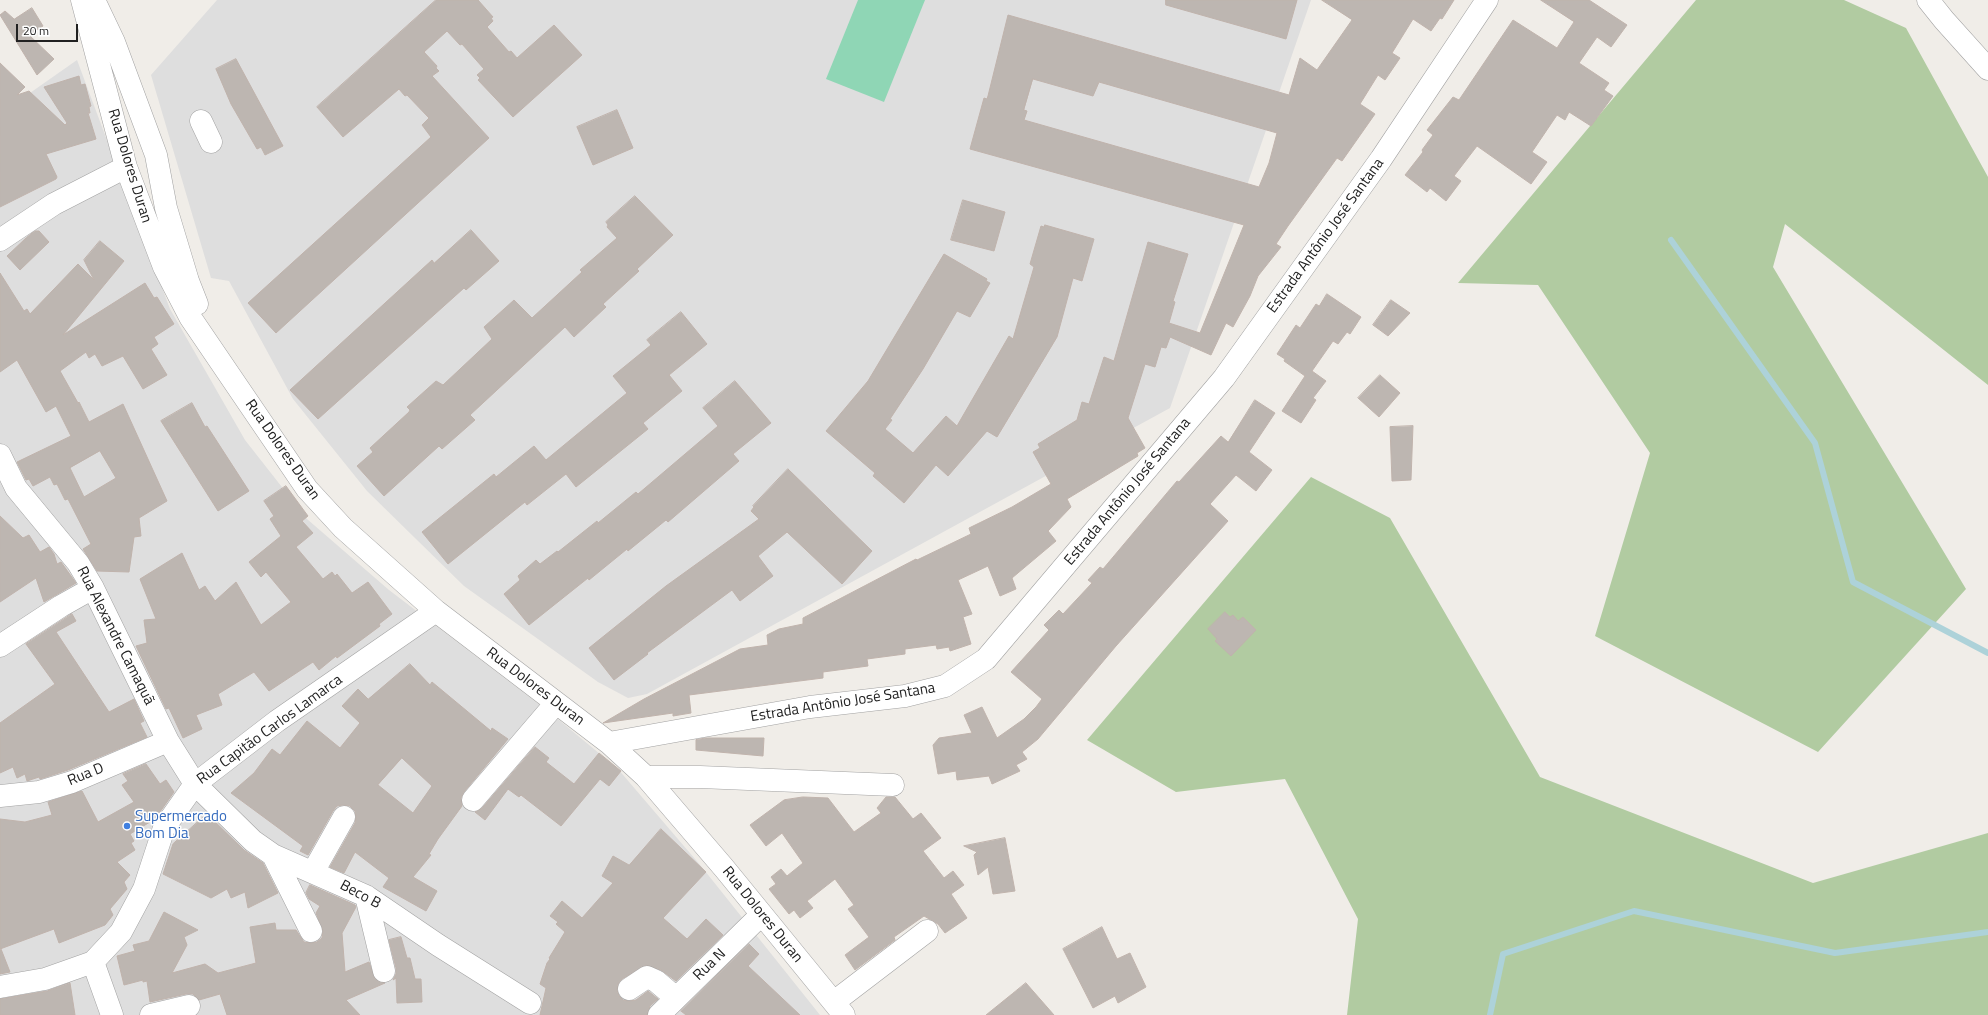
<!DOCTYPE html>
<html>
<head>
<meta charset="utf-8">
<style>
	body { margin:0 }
	#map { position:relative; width:1988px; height:1015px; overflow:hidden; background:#f0ede8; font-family:"Titillium Web",sans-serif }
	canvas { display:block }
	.scale { position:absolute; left:16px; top:24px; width:62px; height:18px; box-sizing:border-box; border:2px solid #212121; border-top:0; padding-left:5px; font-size:12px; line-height:14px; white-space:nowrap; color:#212121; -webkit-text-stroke:3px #fff; paint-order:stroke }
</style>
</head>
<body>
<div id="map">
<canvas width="1988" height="1015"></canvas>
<div class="scale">20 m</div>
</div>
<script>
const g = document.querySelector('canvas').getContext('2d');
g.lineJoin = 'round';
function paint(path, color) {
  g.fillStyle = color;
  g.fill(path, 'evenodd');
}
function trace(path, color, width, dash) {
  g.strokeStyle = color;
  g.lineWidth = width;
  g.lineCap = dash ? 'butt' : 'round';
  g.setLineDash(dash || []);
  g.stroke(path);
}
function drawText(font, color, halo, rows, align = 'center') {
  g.font = font + ' "Titillium Web",sans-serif';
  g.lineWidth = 3;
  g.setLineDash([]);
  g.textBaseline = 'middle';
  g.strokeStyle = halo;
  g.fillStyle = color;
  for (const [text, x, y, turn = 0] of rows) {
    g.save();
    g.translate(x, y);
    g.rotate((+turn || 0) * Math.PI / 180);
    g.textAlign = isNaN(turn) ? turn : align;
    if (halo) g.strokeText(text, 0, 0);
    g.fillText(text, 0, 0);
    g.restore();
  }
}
paint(new Path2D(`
	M217,0H1311L1170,408L647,694L628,698L598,682L464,586L367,491L293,399L229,281L211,278L151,75Z
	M77,60L170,309L245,440L307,519L389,590L553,715L618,769L701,866L820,1015H0V114Z`), '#dedede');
paint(new Path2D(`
	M1696,0H1844L1906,28L1988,177V385L1785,224L1773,267L1966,589L1818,752L1595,636L1650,453L1538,285L1458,283Z
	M1311,477L1390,518L1540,777L1813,883L1988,833V1015H1347L1358,919L1285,779L1176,792L1087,740Z`), '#b1cba1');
paint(new Path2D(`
	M858,0H925L884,102L826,79Z`), '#8fd6b5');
trace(new Path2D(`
	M1671,240L1815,443L1853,582L1988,653
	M1490,1015L1503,954L1634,911L1835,953L1988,932`), '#add2d9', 6);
const building = new Path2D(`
	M436,0H478L493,17L491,18L493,21L487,27L509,52L511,51L517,58L554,25L582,55L513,117L478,80L480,78L477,75L484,69L462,44L460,45L447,31L424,52L437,66L436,68L439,71L432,76L489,138L276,333L248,303L431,137L422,125L429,118L407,95L405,96L399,89L343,137L317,107Z
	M1166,0H1297L1286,39L1166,5Z
	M1322,0H1454L1442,19L1440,18L1431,31L1413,19L1392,53L1400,58L1385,80L1378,75L1360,104L1375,114L1342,161L1337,158L1288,226L1276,244L1281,247L1258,276L1250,296L1233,327L1226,323L1211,355L1170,337L1166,348L1161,347L1155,367L1145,364L1128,418L1145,448L1137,453L1138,456L1067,499L1071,507L1048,531L1056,541L1012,578L1016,589L1000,596L988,566L958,580L972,614L963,617L971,644L950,651L949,647L937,649L936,645L905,649V654L867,659L868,666L823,672V678L689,695L691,713L673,716V713L603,723L644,699L740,649L768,645L767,635L779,629L803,624V618L916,559L917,560L971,534L969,528L1012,507L1051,484L1033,452L1040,448L1038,444L1077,420L1082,402L1089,404L1104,357L1114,361L1148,242L1188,254L1173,301L1175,302L1169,323L1200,333L1244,225L970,149L984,98L987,99L988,96L1008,15L1289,95L1300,58L1317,70L1352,20ZM1033,79L1093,96L1099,82L1277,133L1269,163L1259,187L1024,120L1027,111L1024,110Z
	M1541,0H1589L1627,25L1611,47L1597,37L1579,63L1609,83L1604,90L1613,96L1591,126L1569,112L1565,120L1557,115L1532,152L1547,162L1531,184L1477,146L1454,176L1461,181L1446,201L1430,188L1427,192L1405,175L1423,152L1422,150L1433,135L1427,130L1453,97L1459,100L1513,20L1557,48L1574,22Z
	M32,8L43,26L29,35L54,59L37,75L0,15L5,11L14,19Z
	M236,59L283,146L265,155L261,147L257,149L231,104L216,69Z
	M0,63L25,87L17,95L29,91L65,125L67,123L44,87L79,76L81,85L85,84L91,106L89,107L90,113H88L96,139L46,154L57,177L56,179L0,207Z
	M617,110L633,148L593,165L577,127Z
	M635,196L673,235L637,269L639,271L603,304L606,307L574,337L565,327L470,415L475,420L442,449L439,446L384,496L357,466L373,452L370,448L409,412L410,410L407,407L436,381L443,385L492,339L484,327L514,300L532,318L582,272L580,270L617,238L607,227L608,225L606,222Z
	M963,200L1005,212L994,251L951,240Z
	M1045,225L1094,239L1082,281L1073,278L1057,337L997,437L987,431L948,476L936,465L904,503L873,476L875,473L826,431L868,381L944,254L987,279L986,281L990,283L970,317L957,311L923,369L890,419L892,420L885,429L913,453L946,416L957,426L1009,336L1013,339L1034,267L1030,264L1041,226L1044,227Z
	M471,230L499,261L466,290L464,288L318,419L290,390L432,260L434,263Z
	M35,231H39L49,242L20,270L7,256L26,238Z
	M100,241L124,261L63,335L145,283L154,298L157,297L174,324L154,337L158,344L151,349L167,375L143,389L123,356L102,366L95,354L89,358L86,352L60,371L78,403L79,402L89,422L123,404L167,501L139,518L141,536L134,537L129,572L97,571L83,549L91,544L68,499L65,500L57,484L54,485L50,477L33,486L29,479L26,480L17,462L71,436L56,406L46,412L17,360L0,372V273L24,311L27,309L30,314L78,264L94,280L84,260ZM100,451L116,478L84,497L70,468Z
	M1327,294L1361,317L1350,334L1347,332L1338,344L1333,341L1312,371L1326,381L1313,398L1316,400L1301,423L1282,411L1305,376L1284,361L1285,359L1277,354L1296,325L1300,328L1316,304L1319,306Z
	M1391,300L1410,313L1388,336L1373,325Z
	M681,312L707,344L669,375L682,391L643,423L648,429L576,487L566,474L527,505L525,502L448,564L422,532L494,474L496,477L534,446L546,460L627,393L613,376L651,345L647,340Z
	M1380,375L1400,393L1379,417L1358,398Z
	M735,381L771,423L733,454L739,461L668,522L666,520L628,551L627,549L589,580L588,578L529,625L504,594L520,580L518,576L536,560L540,564L557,551L558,552L597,521L598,523L636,492L638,494L718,426L703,408Z
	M1255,400L1275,413L1249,452L1272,470L1256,491L1236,475L1210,504L1228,521L1116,646L1038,739L1022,752L1027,759L1016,765L1020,771L992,784L989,776L957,780L956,771L938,774L933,745L939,738L972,733L964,715L982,707L997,738L1024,719L1036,707L1042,699L1011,672L1049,630L1044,625L1059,610L1063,614L1092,583L1088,580L1100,567L1103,569L1177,481L1179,482L1221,436L1228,442Z
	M192,403L205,427L207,426L249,491L218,511L161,421Z
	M1413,426L1411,480L1392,481L1390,427Z
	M788,469L872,551L842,584L787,532L758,556L773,576L740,601L732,590L647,653L648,654L614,680L589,648L666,586L759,519L751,511L754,507L753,506Z
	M286,486L308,516L302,521L313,533L296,547L323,579L332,572L335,576L337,574L352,593L368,582L392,614L379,624L380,626L337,658L336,656L319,670L313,662L269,691L254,672L218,694L222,705L196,715L202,729L183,738L169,708L166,709L136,646L147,643L144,620L156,619L140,579L182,553L199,590L205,586L215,601L236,582L261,625L291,602L266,572L261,577L249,562L281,536L270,519L274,516L264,501Z
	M0,516L23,538L29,535L40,552L49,547L54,554L57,564L61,562L76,583L44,602L36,578L0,602Z
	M1225,612L1230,617L1233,615L1238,621L1243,617L1256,630L1231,656L1215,641L1217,639L1208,629Z
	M72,614L76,621L56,632L109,712L134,699L144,721L140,723L147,737L68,770L40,779L39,777L27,781L25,774L17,778L13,767L0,773V723L55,684L26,644Z
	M410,664L430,685L432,682L491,731L492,728L508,739L464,792L461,798L462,806L438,839L429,854L431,855L413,877L437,891L426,911L383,887L389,878L355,852L344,873L330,867L355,823L356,817L355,811L350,806L343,805L337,806L333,811L308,855L300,851L303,846L231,793L254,773L272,749L280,755L307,721L340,748L360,723L342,706L358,689L368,699ZM402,758L432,786L413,813L378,785Z
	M706,738H764L763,756L696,750V740Z
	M535,747L549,758L546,762L574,784L599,753L621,771L609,786L600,779L561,826L521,795L519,797L508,789L485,820L475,812L482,808Z
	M146,764L160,784L166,780L174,792L155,819L130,834L134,841L131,843L135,850L117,862L130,875L124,882L127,889L110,909L113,915L105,925L59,943L54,929L0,949V819L25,822L52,815L48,802L82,791L98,822L134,802L122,785L128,781L123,774Z
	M803,797L828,798L854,832L881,813L877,808L886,797H895L913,819L921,813L941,838L923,851L944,878L953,871L964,885L951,894L967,918L945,933L938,924L924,916L894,937L895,940L855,970L845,955L869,937L848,909L854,905L835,879L807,901L813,908L800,918L794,910L789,914L769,889L776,884L771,877L781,869L787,876L803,863L782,833L766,846L750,825L784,800Z
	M207,814L244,850L263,863L278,893L248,908L245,892L231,898L227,889L211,898L163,874L173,844Z
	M661,829L706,872L663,918L687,939L706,919L723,935L676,981L661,970L646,965L622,979L618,984L617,990L619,996L623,1000L629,1001L636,1000L648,991L658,999L650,1006L647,1015H540L546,988L540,984L547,963L550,959L549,958L565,932L556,924L558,922L550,916L562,901L582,918L613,883L602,876L613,856L629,865Z
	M1005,838L1015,891L993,894L988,867L978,875L974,855L977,852L964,846Z
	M310,885L355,905L356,907L342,933L345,972L369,962L375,979L385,983L346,1000L360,1015H227L220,994L199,1000L193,994H186L150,1002L147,981L143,982V980L124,985L117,956L135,951L133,945L149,941L164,912L198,930L184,937L187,945L172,973L205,964L218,973L256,963L250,927L275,923L276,930H296L304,942L311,943L317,942L322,938L323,931L316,913L320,906L309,899L306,893Z
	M1102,927L1117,959L1130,953L1146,987L1118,1003L1115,996L1093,1008L1063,949Z
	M401,937L407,958H410L415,979H421L422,1002L397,1003L396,978L393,980L396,974V968L389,940Z
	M749,944L759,954L748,966L800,1015H686L681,1011Z
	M1,949L10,972L0,974V950Z
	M70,983L75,1015H0V999L47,991Z
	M1026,983L1054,1015H986L1012,994Z`);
paint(building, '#bdb6b1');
trace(building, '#c0b3ac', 1);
const minor = new Path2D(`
	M82,0L126,167L164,267L190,317L307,489L343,528L436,611L609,743L646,777L724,868L844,1015
	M94,0L114,42L156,155L166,208L188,281L197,304
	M1928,0L1944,20L1988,69
	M201,121L211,142
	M0,240L54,204L126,167
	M0,455L16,488L78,563L93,588L168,741L195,784L253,841L273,855L366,896L438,945L530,1003
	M0,646L61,606L93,588
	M609,743L810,707L905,696L945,686L986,659L1224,378L1381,159L1487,0
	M646,777H700L893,785
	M0,796L39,792L72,782L168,741
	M473,800L556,703
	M273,855L311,931
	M313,872L344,817
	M366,896L384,971
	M93,962L112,1015
	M0,987L45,979L93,962L121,932L144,889L164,828L195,784L277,721L436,611
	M629,989L647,977L656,981L676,998
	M834,1002L927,931
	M151,1015L189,1006
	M659,1015L761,915`);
trace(minor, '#a2a2a2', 23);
trace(minor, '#fff', 22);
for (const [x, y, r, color] of [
	[127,826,4,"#3f7fe0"]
]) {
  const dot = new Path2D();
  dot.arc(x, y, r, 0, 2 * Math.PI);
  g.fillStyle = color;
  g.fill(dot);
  trace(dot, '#fff', 1.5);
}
drawText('15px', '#212121', '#fff', [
	["Rua Dolores Duran",129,166,73],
	["Estrada Antônio José Santana",1326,236,-54],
	["Rua Dolores Duran",282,450,55],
	["Estrada Antônio José Santana",1128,492,-50],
	["Rua Alexandre Camaquã",115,636,63],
	["Rua Dolores Duran",535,687,37],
	["Estrada Antônio José Santana",843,703,-9],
	["Rua Capitão Carlos Lamarca",270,730,-36],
	["Rua D",86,775,-22],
	["Beco B",360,895,28],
	["Rua Dolores Duran",762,915,51],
	["Rua N",710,965,-44]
]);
drawText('15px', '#366cbe', '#fff', [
	["Supermercado",135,817],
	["Bom Dia",135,834]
], 'left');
</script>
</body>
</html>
